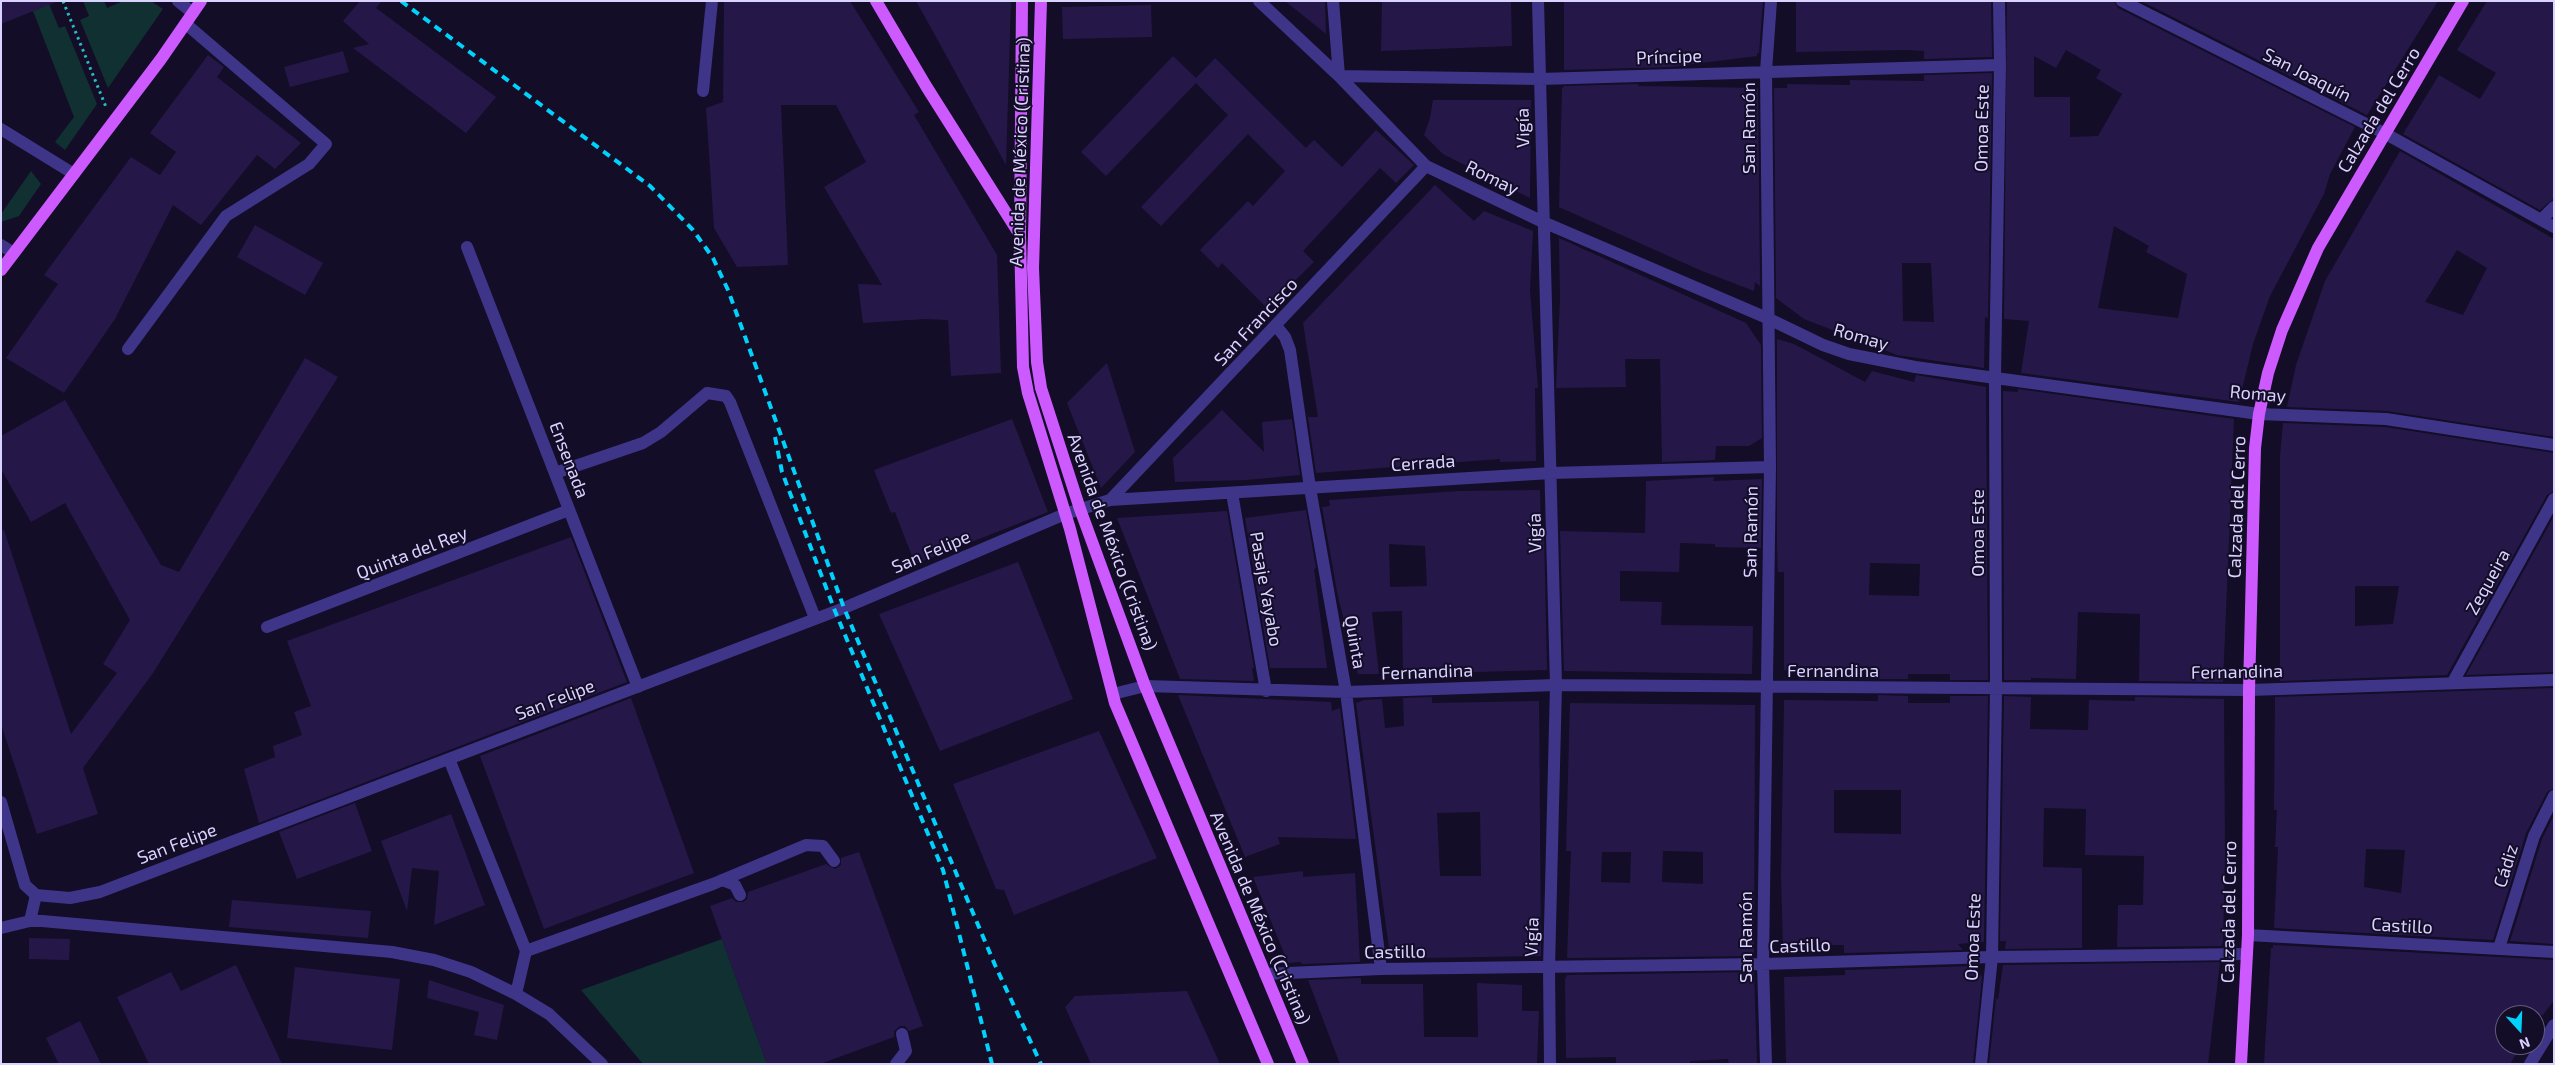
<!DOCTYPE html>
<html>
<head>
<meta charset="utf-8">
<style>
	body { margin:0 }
	#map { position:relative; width:2555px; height:1065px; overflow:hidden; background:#130d27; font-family:"Exo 2",sans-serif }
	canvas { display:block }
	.frame { position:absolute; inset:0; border:2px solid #dbd3ff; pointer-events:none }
	.north { position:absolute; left:2495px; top:1005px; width:50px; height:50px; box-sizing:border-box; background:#130d27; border:1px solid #635c7d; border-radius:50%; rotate:160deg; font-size:14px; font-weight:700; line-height:20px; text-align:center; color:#dbd3ff }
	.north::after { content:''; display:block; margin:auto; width:18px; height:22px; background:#00d2fe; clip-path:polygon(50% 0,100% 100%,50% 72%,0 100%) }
</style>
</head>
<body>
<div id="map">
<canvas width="2555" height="1065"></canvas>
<div class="frame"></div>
<div class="north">N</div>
</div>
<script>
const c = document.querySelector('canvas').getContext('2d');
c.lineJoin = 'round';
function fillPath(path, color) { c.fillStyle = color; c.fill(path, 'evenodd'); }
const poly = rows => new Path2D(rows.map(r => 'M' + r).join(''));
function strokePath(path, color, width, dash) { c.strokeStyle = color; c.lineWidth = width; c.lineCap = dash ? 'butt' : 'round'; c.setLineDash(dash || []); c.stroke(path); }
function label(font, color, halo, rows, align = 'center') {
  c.font = font + ' "Exo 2",sans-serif'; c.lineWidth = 4; c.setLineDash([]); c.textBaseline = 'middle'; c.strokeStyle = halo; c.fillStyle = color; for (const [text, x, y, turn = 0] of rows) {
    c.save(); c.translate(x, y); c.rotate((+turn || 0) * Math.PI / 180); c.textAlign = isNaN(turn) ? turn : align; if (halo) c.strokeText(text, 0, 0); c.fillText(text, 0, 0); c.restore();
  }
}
const green = poly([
	[83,1,104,1,107,8,123,1,151,1,163,9,108,88,80,20,89,16],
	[49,4,59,28,65,26,97,104,65,150,55,142,74,117,33,11],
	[31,171,41,184,19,216,1,222,1,214],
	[722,939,767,1064,643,1064,581,990]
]);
const building = poly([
	[1,1,55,1,56,2,1,24],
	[360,1,382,1,376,8,496,97,466,133,353,48,369,44,343,21],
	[724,1,850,1,919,112,914,115,997,255,1001,373,951,376,948,320,925,319,863,323,858,284,882,285,824,187,866,162,836,105,781,105,788,265,737,267,714,228,706,108,723,102],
	[916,1,1011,1,1006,165,936,37],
	[1285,1,1325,1,1326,34],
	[1382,1,1511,1,1512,46,1381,51],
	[1564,1,1763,1,1759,53,1757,53,1757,56,1670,67,1564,70],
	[1796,1,1991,1,1992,57,1924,59,1924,51,1906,50,1796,52],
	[2007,1,2114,1,2118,8,2355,127,2330,174,2324,194,2270,296,2253,344,2239,402,2021,373,2029,321,2004,319],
	[2066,50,2101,70,2096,78,2122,94,2098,136,2070,137,2070,97,2034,97,2034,56,2056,68],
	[2114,226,2149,246,2146,252,2187,274,2178,318,2098,308],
	[2141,1,2438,1,2367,115],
	[2487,1,2554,1,2554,198,2540,210,2403,134,2439,75,2480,99,2496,73,2457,50],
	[1151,5,1152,37,1063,39,1062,7],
	[343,51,349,72,290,87,284,67],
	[208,55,224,67,217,77,301,143,275,169,257,155,201,225,173,205,115,319,64,393,6,358,58,284,44,275,131,157,160,175,176,152,150,133],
	[1173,56,1196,78,1215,58,1306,148,1314,140,1342,167,1376,130,1414,165,1396,183,1380,168,1303,251,1314,262,1267,308,1222,263,1218,268,1200,250,1248,201,1253,206,1285,171,1248,134,1161,226,1141,207,1228,115,1196,83,1106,176,1081,152],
	[1992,73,1988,318,1985,317,1984,368,1897,355,1804,319,1776,298,1774,88,1787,88,1787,84,1850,85,1850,80,1924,81,1924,75],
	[1902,263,1931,263,1934,322,1903,321],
	[1638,84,1638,86,1758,88,1760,286,1755,282,1754,291,1702,271,1559,207,1562,89,1564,86],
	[1433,100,1531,100,1530,198,1443,154,1424,135,1430,118],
	[2400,151,2554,239,2554,437,2387,411,2287,407,2296,365,2325,281],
	[2457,250,2487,268,2463,315,2425,302],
	[1435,185,1474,221,1484,211,1533,231,1530,290,1538,388,1535,388,1536,461,1500,462,1500,459,1316,473,1308,417,1318,417,1303,323],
	[255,225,323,263,305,295,237,257],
	[1559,238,1746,323,1761,345,1762,438,1749,446,1716,446,1715,460,1662,462,1660,359,1625,359,1626,387,1556,388,1560,299],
	[1777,339,1794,344,1865,382,1872,371,1914,382,1916,375,1986,387,1988,680,1950,680,1950,674,1908,674,1908,679,1878,679,1878,672,1784,670,1784,572,1778,572,1777,548],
	[1870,563,1920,564,1919,596,1869,595],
	[305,358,338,377,153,673,83,768,98,814,37,834,1,724,1,530,4,530,71,734,117,673,103,664,130,620,65,503,31,522,1,469,1,436,65,400,161,565,179,572],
	[1107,363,1135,452,1101,488,1067,403],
	[2018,389,2234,419,2223,682,2139,681,2140,614,2078,612,2076,679,2031,678,2031,680,2004,680,2003,391,2018,392],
	[1222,410,1264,452,1262,422,1292,419,1300,475,1247,480,1175,482,1173,458],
	[1012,419,1048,512,915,564,895,512,891,513,874,470],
	[2283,423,2385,427,2554,453,2554,491,2547,495,2447,675,2280,681,2280,456],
	[2355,586,2399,586,2393,624,2355,626],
	[1714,477,1713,481,1762,479,1761,548,1715,547,1715,544,1680,543,1679,572,1620,571,1620,601,1662,602,1661,625,1753,626,1752,674,1564,671,1560,531,1645,533,1646,481],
	[1540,490,1541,531,1544,531,1547,670,1403,674,1402,611,1372,612,1379,674,1358,674,1338,597,1322,507,1330,506,1329,500,1459,491],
	[1389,544,1425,546,1427,586,1390,587],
	[1306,510,1316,568,1314,569,1327,668,1270,668,1245,518],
	[1227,511,1254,668,1252,668,1254,681,1180,679,1117,518],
	[2554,516,2554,672,2466,675],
	[571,537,627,682,259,823,244,769,275,757,273,746,302,735,294,712,311,706,287,641],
	[1018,562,1073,699,940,751,879,614],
	[2554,688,2554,788,2547,792,2526,833,2493,940,2274,928,2278,847,2275,847,2277,810,2274,810,2275,697],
	[2366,849,2405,850,2401,893,2364,887],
	[1178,695,1331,702,1332,711,1340,708,1356,839,1278,837,1280,844,1245,857],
	[1878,695,1908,696,1908,703,1950,703,1950,696,1988,696,1984,942,1958,944,1963,950,1844,953,1844,945,1783,946,1781,877,1784,700,1878,701],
	[1834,790,1901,790,1901,834,1834,833],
	[2004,696,2031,697,2030,729,2088,730,2089,700,2135,701,2135,697,2138,697,2224,699,2225,856,2223,941,2221,946,2117,947,2118,905,2143,905,2144,856,2085,855,2086,809,2044,808,2043,867,2082,868,2082,948,2005,949,2006,941,2000,941],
	[1432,697,1432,703,1539,701,1541,956,1422,958,1390,956,1356,703,1364,700,1382,699,1385,728,1404,726,1403,698],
	[1480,812,1481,876,1440,876,1437,813],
	[631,698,694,873,544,929,480,756],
	[1570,703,1755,705,1754,956,1567,958,1571,851,1566,851],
	[1663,851,1703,852,1703,884,1662,882],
	[1602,852,1631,852,1630,883,1601,882],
	[1099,731,1157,858,1014,915,1004,890,996,889,953,784],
	[355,803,372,851,297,879,279,832],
	[451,814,485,905,434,925,439,871,412,868,407,911,381,841],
	[2554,815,2554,944,2510,941,2542,839],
	[859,852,923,1026,909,1031,905,1026,900,1026,894,1031,894,1037,820,1064,767,1064,710,906,732,898,736,902,743,902,747,899,748,892,826,864,835,869,841,865,841,858],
	[1303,871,1303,877,1355,873,1360,962,1302,964,1301,962,1288,963,1253,877],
	[232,900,371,911,368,938,229,927],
	[29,938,70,939,69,960,29,959],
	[2273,945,2554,960,2554,1000,2543,1015,2505,1015,2505,1045,2522,1045,2510,1064,2264,1064,2271,948,2273,948],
	[2220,962,2208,1064,1989,1064,1996,998,1998,1000,2003,965],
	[236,965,282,1064,149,1064,117,997,171,972,181,991],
	[1974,966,1982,977,1973,1064,1786,1064,1784,977,1845,975,1845,970],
	[295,967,400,979,392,1050,287,1038],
	[1754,972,1757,1063,1729,1064,1728,1059,1690,1061,1690,1064,1616,1064,1616,1057,1566,1058,1565,979,1567,975],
	[1361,978,1361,984,1423,984,1424,1037,1478,1037,1477,983,1522,985,1522,1011,1539,1011,1537,1064,1340,1064,1308,980],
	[429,980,504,1005,497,1040,474,1035,479,1012,427,998],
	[1187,991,1220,1064,1091,1064,1065,1007,1075,996],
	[80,1021,101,1064,59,1064,46,1038]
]);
const path = poly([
	[63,1,106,107]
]);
const minor = poly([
	[178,1,193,13],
	[1259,1,1339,76,1426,166,1543,222,1767,318,1823,345,1849,354,1915,367,2259,414,2386,419,2554,445],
	[1333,1,1339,76,1540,79,2000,65],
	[1538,1,1556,685,1549,968,1550,1064],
	[2122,1,2386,134,2554,227],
	[703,91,712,1],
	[1,129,74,174],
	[2541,220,2554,207],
	[1,245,14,253],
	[467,247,638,687],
	[1277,327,1285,337,1290,350,1310,488,1346,692,1381,969],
	[128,349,226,216,309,164,326,144,186,24],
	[555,473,643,443,661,432,707,393,726,396,730,402,815,618],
	[1232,493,1266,691],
	[1110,500,1426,166],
	[267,627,569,510],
	[2453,682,2554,499],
	[1113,694,1145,686,1346,692,1556,685,2249,690,2554,680],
	[449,759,526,951,516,994],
	[1,802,25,885,36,895],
	[722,880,735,885,740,895],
	[36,895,70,898,100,892,844,608,1065,514,1110,500,1551,473,1770,467],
	[30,921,36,895],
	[1,928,30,921,42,921,392,952,434,960,471,972,516,994,549,1014,602,1064],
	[2248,935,2554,952],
	[2499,948,2534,836,2554,796],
	[526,951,713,884,806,845,823,846,834,861],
	[1265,974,1381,969,1763,964,1992,957,2247,954],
	[896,1064,906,1051,902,1034],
	[1766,1064,1763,964,1770,467,1766,71,1771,1],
	[1981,1064,1992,957,1996,690,1995,377,2000,65,1999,1],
	[2530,1064,2554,1025]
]);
const major = poly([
	[876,1,926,86,1020,235],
	[1022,1,1020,235,1023,367,1028,393,1070,529,1115,703,1268,1064],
	[1041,1,1033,268,1037,362,1041,388,1080,509,1145,686,1303,1064],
	[1,270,161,59,201,1],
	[2241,1064,2248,935,2249,690,2255,448,2259,414,2268,373,2282,330,2318,248,2463,1]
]);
const rail = poly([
	[401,1,650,186,693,230,713,258,728,290,844,608,995,965,1041,1064],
	[775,437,782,472,835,611,943,870,992,1064]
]);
const streetNames = [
	["Príncipe",1669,57,-2],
	["San Joaquín",2307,75,27],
	["Calzada del Cerro",2379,110,-59],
	["Vigía",1523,128,-91],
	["San Ramón",1749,128,-90],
	["Omoa Este",1982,128,-89],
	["Avenida de México (Cristina)",1020,152,-88],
	["Romay",1492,178,26],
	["San Francisco",1256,322,-47],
	["Romay",1861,337,16],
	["Romay",2258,394,5],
	["Ensenada",569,460,69],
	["Cerrada",1423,463,-4],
	["Calzada del Cerro",2237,507,-88],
	["San Ramón",1751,532,-89],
	["Vigía",1535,533,-91],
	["Omoa Este",1978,533,-90],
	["Avenida de México (Cristina)",1112,542,70],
	["San Felipe",931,552,-23],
	["Quinta del Rey",412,553,-21],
	["Zequeira",2488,582,-61],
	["Pasaje Yayabo",1266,589,80],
	["Quinta",1355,642,80],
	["Fernandina",1833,671],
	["Fernandina",1427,672,-2],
	["Fernandina",2237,672,-1],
	["San Felipe",555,700,-21],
	["San Felipe",177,844,-21],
	["Cádiz",2506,866,-73],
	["Calzada del Cerro",2229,912,-89],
	["Avenida de México (Cristina)",1260,918,67],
	["Castillo",2402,926,3],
	["Vigía",1532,937,-88],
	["San Ramón",1746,937,-90],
	["Omoa Este",1973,937,-88],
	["Castillo",1800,946,-2],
	["Castillo",1395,952,-1]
];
fillPath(green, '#103031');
fillPath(building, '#251849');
strokePath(path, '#26bec0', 3, [2.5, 4]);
strokePath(minor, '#3e3589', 12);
strokePath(major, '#cd5aff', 12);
strokePath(rail, '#00d2fe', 4, [8, 6]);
label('18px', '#dbd3ff', '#130d27', streetNames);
</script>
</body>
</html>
